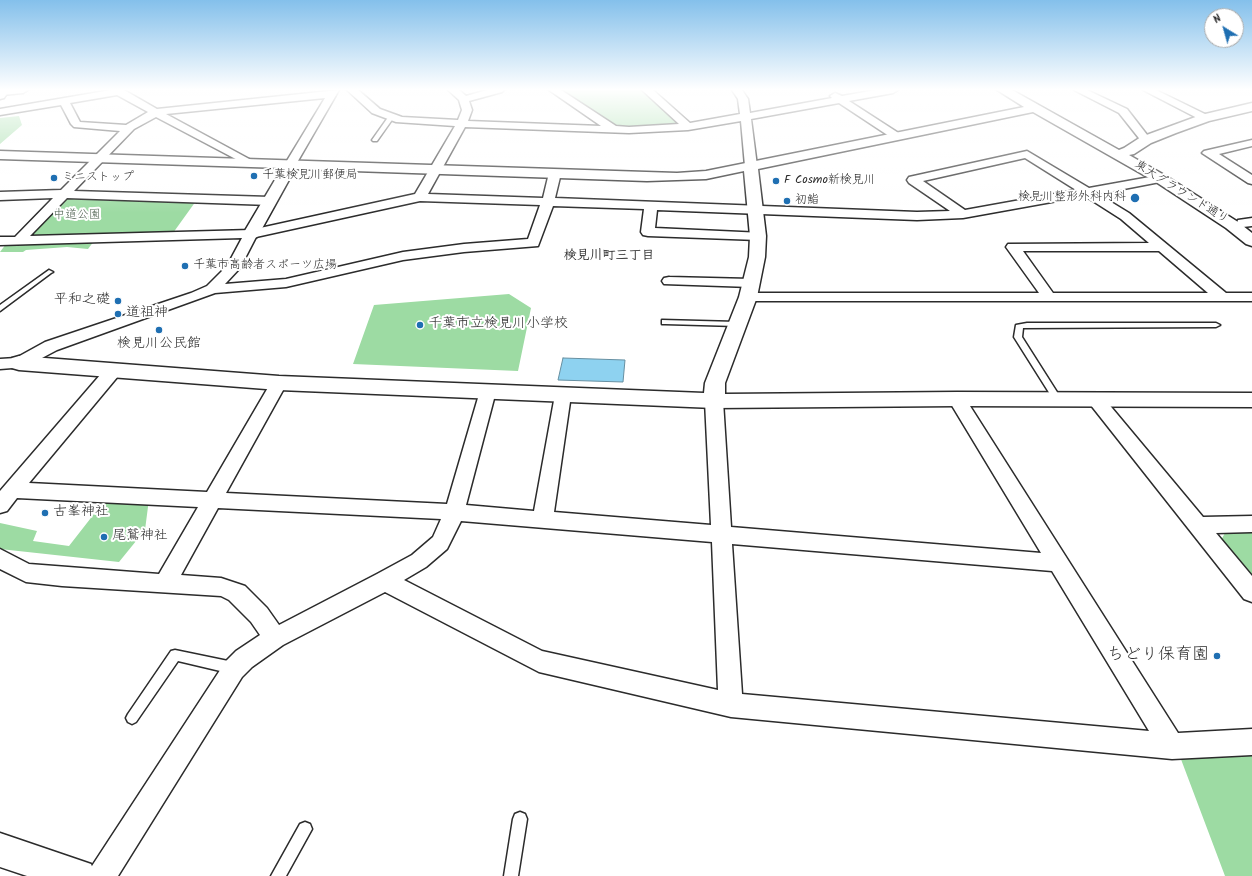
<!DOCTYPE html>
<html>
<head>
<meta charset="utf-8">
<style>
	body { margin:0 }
	#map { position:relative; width:1252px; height:876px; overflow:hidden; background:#fff; font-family:Kalam,sans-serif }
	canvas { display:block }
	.north { position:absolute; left:1204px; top:8px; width:40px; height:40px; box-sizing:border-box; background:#fff; border:1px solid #aaa; border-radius:50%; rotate:323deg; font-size:11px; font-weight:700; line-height:16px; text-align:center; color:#2b2b2b }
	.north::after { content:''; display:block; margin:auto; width:14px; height:18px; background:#1f6fb2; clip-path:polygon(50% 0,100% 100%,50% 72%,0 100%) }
</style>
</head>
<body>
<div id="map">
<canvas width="1252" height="876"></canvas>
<div class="north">N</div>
</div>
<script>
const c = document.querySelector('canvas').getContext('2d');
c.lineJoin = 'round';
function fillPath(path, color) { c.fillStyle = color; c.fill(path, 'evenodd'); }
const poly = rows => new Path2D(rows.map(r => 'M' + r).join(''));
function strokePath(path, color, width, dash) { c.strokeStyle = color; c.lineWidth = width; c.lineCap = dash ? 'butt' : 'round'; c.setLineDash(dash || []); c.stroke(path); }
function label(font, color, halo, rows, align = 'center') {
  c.font = font + ' Kalam,"Klee One",sans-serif'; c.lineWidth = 4; c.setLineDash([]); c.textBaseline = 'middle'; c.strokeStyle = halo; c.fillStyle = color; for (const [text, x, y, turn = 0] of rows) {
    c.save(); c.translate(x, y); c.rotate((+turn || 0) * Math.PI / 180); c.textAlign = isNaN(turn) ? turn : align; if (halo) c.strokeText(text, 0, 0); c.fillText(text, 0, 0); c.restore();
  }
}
const green = poly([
	[559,90,642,90,678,123,675,126,624,127,613,126],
	[19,116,22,125,0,144,0,118],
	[73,196,196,201,173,233,36,237,32,233,66,198],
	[94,241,88,249,67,247,26,250,23,252,0,252,6,244],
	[509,294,531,308,518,371,353,364,374,305],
	[108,496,149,499,145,530,119,562,0,549,0,523,37,531,33,541,69,546],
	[1252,532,1252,580,1220,542,1225,533],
	[1252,750,1252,876,1225,876,1179,754]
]);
const water = poly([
	[563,358,625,360,623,382,558,380,563,358]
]);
const lane = poly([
	[389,116,394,117,377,141,373,141,372,140,389,116],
	[49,270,53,272,51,273,0,311,0,305,49,270],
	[662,320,737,322,741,324,737,326,665,324,662,324,662,320],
	[1027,323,1216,323,1220,325,1216,327,1023,328,1022,337,1062,400,1058,403,1055,402,1014,337,1016,325,1027,323],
	[175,650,233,662,237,664,239,668,237,672,233,674,178,661,136,722,132,724,128,722,126,718,128,714,171,651,175,650],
	[520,812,525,814,527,819,518,876,504,876,513,819,515,814,520,812],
	[305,822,310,824,312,829,286,876,271,876,300,824,305,822]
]);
const street = poly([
	[0,90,28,90,23,93,2,95,0,94,0,90],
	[111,90,124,90,157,109,339,90,295,166,287,166,285,164,325,98,166,114,251,160,253,162,251,164,247,165,156,117,134,129,74,191,270,197,274,198,276,201,274,204,270,205,67,198,30,236,251,230,415,194,455,126,396,122,372,113,347,90,358,90,380,109,402,117,458,120,462,110,459,100,448,90,459,90,466,96,487,90,504,90,502,92,469,101,472,110,468,121,601,126,549,90,561,90,616,126,629,127,679,124,642,90,653,90,690,123,740,114,738,99,732,90,742,90,748,99,750,113,832,98,830,96,835,93,842,96,876,90,898,90,893,93,849,101,900,134,901,136,896,139,892,138,839,103,751,119,757,166,755,168,751,169,747,168,745,166,741,121,688,130,629,133,465,127,428,194,543,198,549,173,551,171,555,170,559,171,561,173,555,198,917,212,950,211,909,183,907,180,909,177,1027,151,1089,188,1161,175,1165,177,1167,179,1165,181,1098,194,1129,213,1226,293,1252,293,1252,301,748,301,743,300,741,297,743,294,748,293,1039,293,1006,247,1008,244,1149,243,1121,219,1085,196,963,218,917,220,657,210,655,228,763,233,765,236,763,239,758,240,648,236,643,235,641,232,644,209,553,206,538,246,464,252,403,260,286,287,215,293,57,350,25,367,0,369,0,359,16,358,45,342,191,293,207,286,227,266,242,238,0,245,0,237,15,237,53,198,0,200,0,192,61,190,120,131,74,127,71,124,61,105,0,115,0,109,111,90],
	[117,95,148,112,126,125,80,122,70,103,117,95],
	[1025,158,1076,190,965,210,923,181,1025,158],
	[420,201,540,205,528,239,464,244,403,252,286,279,225,284,240,268,256,237,420,201],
	[1023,251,1159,251,1208,293,1053,293,1023,251],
	[1074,90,1087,90,1127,109,1151,140,1150,142,1142,142,1119,113,1074,90],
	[1143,90,1156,90,1209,116,1210,118,1205,121,1201,120,1143,90],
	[1252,140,1252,146,1219,154,1252,175,1252,184,1248,183,1202,153,1204,151,1252,140],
	[1252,218,1252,226,1243,227,1238,226,1237,223,1238,220,1252,218],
	[669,277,751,279,756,280,758,283,756,286,751,287,664,284,662,281,664,278,669,277],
	[113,366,119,367,121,371,119,375,29,483,207,492,273,379,279,377,285,379,287,383,226,493,447,504,480,391,482,387,488,385,494,387,496,391,466,505,534,511,555,395,557,391,563,389,569,391,571,395,554,512,711,525,705,401,708,397,714,395,720,397,723,401,731,527,1041,553,948,399,951,395,957,393,963,395,1178,733,1252,729,1252,755,1172,759,731,717,539,672,385,592,283,645,252,667,242,677,118,876,88,876,92,866,226,661,236,651,260,635,251,622,229,600,221,596,62,586,26,582,0,569,0,549,29,564,159,574,198,507,17,498,7,511,0,513,0,491,107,367,113,366],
	[218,508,441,519,433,537,412,555,377,574,279,625,267,608,245,586,221,578,181,575,218,508],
	[461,521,712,542,718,690,542,651,404,580,426,567,447,549,461,521],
	[732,544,1052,571,1149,731,742,694,732,544],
	[1096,394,1102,396,1203,517,1252,516,1252,532,1216,533,1252,576,1252,602,1244,599,1090,404,1087,400,1090,396,1096,394]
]);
const secondary = poly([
	[0,90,7,90,8,92,4,98,0,99,0,90],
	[997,90,1012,90,1119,150,1124,148,1141,137,1201,115,1252,103,1252,111,1209,121,1176,133,1151,143,1134,154,1129,155,1166,176,1238,222,1252,233,1252,246,1246,244,1226,228,1156,182,1033,112,758,169,766,236,765,257,757,297,725,383,725,394,957,392,1252,393,1252,407,957,406,714,408,279,390,19,370,12,368,9,363,12,358,19,356,279,376,704,393,705,383,739,297,749,257,750,236,744,171,706,179,647,181,295,169,259,234,257,237,251,239,245,237,243,234,282,168,0,159,0,151,677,173,706,171,1024,107,997,90],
	[0,833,91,864,96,876,27,876,0,867,0,833]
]);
const markers = [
	[254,176,4,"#1f6fb2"],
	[54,178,4,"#1f6fb2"],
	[776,181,4,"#1f6fb2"],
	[1135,198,5,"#1f6fb2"],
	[787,201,4,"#1f6fb2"],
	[185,266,4,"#1f6fb2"],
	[118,301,4,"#1f6fb2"],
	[118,314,4,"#1f6fb2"],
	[420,325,4,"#1f6fb2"],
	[159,330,4,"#1f6fb2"],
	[45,513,4,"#1f6fb2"],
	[104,537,4,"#1f6fb2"],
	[1217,656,4,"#1f6fb2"]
];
const farPoinames = [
	["千葉検見川郵便局",262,176],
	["ミニストップ",62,178],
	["F Cosmo新検見川",784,181],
	["検見川整形外科内科",1126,198,"right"],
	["初鮨",795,201],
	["千葉市高齢者スポーツ広場",193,266]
];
const farStreetnames = [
	["東大グラウンド通り",1181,193,32]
];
const farParknames = [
	["中道公園",77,216]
];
const farNeighbourhoodnames = [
	["検見川町三丁目",609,257]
];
const poiNames = [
	["平和之礎",110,301,"right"],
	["道祖神",126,314],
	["千葉市立検見川小学校",428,325],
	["検見川公民館",159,345,"center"],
	["古峯神社",53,513],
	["尾鷲神社",112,537]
];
const nearPoinames = [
	["ちどり保育園",1209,656]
];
fillPath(green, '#9ddba3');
fillPath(water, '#8ed2f0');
strokePath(water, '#668fa1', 1);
strokePath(lane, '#2b2b2b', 3);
strokePath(street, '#2b2b2b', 3);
strokePath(secondary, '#2b2b2b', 3);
fillPath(lane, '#fff');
fillPath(street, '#fff');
fillPath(secondary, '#fff');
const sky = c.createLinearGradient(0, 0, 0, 213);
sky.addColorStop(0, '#84c0eb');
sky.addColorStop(0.42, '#fff');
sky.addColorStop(1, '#ffffff00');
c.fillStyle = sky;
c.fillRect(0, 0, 1252, 213);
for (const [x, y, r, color] of markers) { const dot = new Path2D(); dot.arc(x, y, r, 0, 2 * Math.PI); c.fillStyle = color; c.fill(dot); strokePath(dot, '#fff', 1.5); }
label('12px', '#2b2b2b', '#fff', farPoinames, 'left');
label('12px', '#2b2b2b', '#fff', farStreetnames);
label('12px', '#4d604f', '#fff', farParknames);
label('bold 13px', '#2b2b2b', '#fff', farNeighbourhoodnames);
label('14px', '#2b2b2b', '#fff', poiNames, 'left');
label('17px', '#2b2b2b', '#fff', nearPoinames, 'right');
</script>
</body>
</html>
